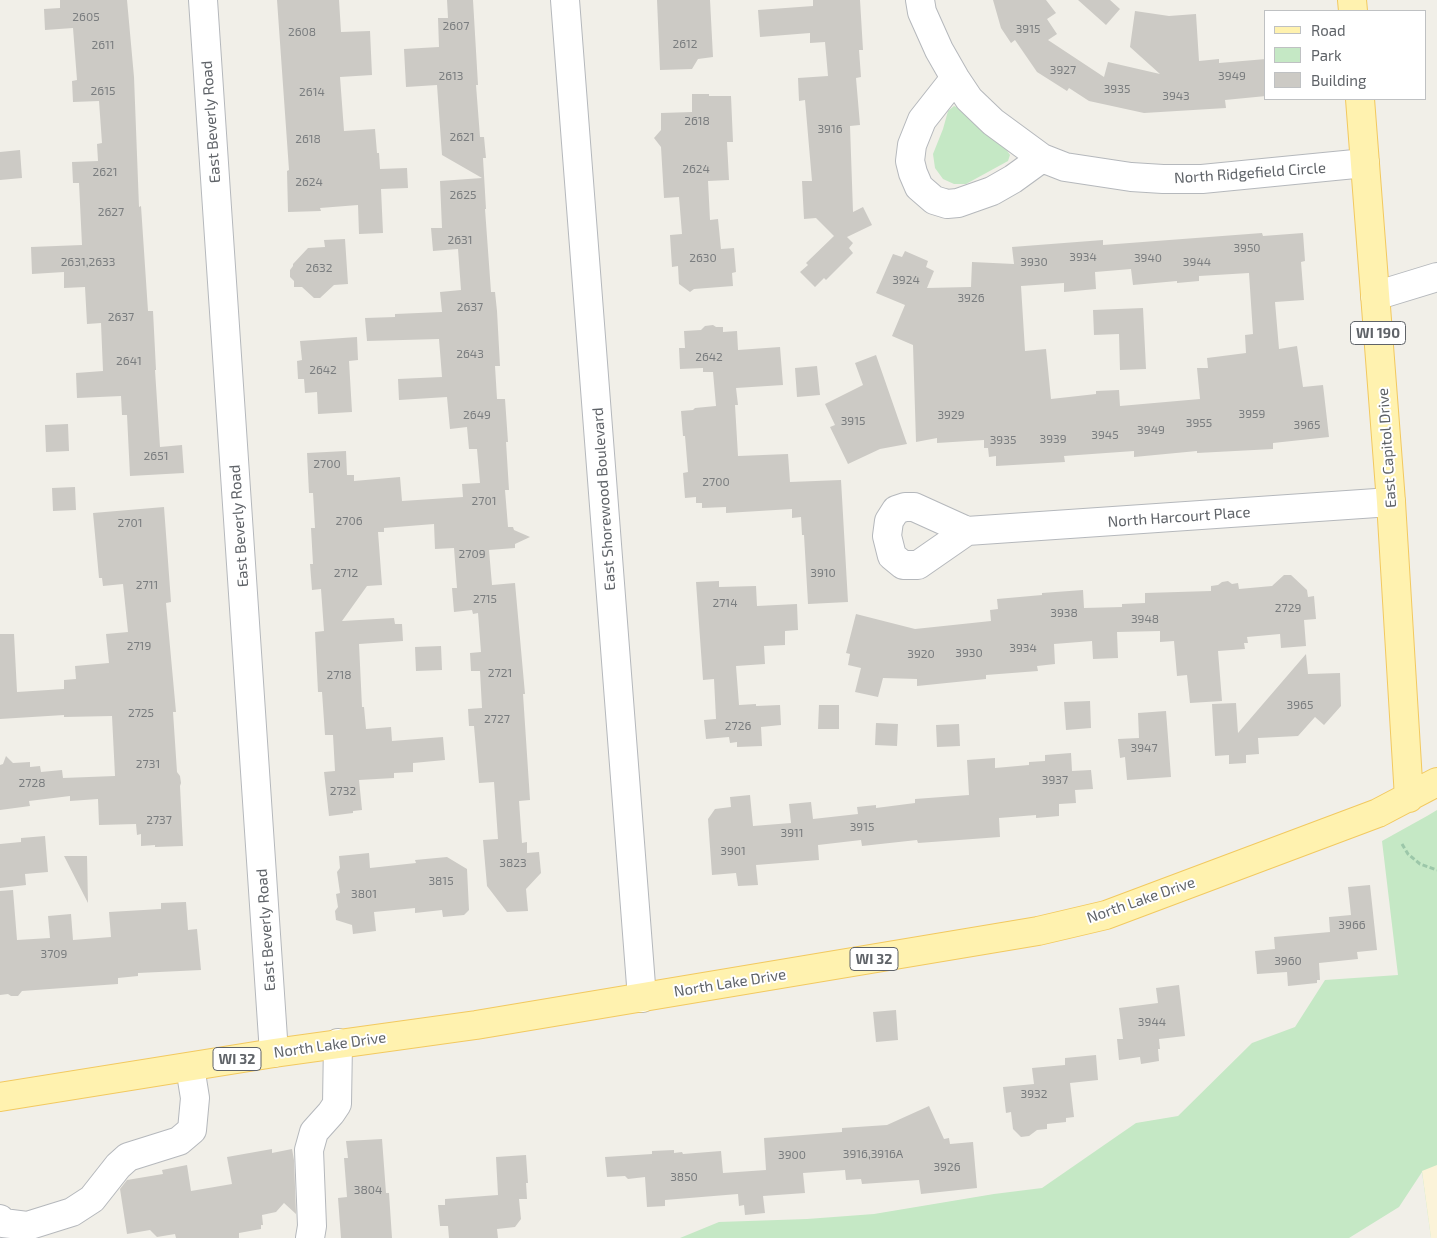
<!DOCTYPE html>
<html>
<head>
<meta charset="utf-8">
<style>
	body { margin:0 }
	#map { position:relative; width:1437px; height:1238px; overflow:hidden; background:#f1efe8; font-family:"Exo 2",sans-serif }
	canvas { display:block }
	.legend { position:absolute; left:1264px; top:10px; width:162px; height:90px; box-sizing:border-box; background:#fff; border:1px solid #bfc1c3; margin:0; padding:6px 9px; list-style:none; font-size:15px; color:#5f6368 }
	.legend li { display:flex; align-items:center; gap:10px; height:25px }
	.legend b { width:25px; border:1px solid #bfc1c3 }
</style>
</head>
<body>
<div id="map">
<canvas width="1437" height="1238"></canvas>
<ul class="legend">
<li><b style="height:6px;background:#fff2af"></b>Road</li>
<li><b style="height:14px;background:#c5e8c5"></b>Park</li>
<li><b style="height:14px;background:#cccac5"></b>Building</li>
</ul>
</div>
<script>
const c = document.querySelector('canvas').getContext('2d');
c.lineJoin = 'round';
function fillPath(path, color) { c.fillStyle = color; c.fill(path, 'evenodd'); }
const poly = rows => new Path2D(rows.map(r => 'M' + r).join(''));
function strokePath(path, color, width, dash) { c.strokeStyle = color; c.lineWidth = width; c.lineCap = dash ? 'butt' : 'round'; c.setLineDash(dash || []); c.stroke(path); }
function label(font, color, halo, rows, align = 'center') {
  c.font = font + ' "Exo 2",sans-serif'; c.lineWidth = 4; c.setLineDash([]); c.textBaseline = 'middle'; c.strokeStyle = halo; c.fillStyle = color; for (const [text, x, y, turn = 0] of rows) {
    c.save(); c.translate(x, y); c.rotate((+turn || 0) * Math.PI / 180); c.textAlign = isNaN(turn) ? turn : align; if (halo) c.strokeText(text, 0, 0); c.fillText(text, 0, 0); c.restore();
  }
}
const green = poly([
	[954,106,964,110,979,126,1006,149,1010,155,1008,161,966,184,954,184,943,179,935,168,933,154,943,129,948,111],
	[1437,810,1437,1238,1431,1238,1422,1172,1399,1207,1349,1238,680,1238,719,1222,807,1219,874,1214,994,1194,1042,1188,1136,1123,1178,1116,1252,1043,1295,1027,1325,980,1398,975,1382,841,1427,816]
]);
const sand = poly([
	[1437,1165,1437,1238,1431,1238,1422,1171]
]);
const building = poly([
	[60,0,127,0,134,77,139,207,141,206,148,311,153,311,156,370,155,370,160,447,182,445,184,473,130,476,127,415,122,415,121,396,77,398,76,373,103,371,101,323,87,324,85,287,64,288,64,272,32,274,31,247,82,245,79,183,73,183,72,162,98,161,97,144,102,143,99,101,73,102,72,81,77,80,73,28,45,30,44,9,60,8],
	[277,0,339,0,341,32,370,31,372,75,340,77,344,131,375,129,377,153,379,153,380,169,407,168,408,188,381,189,383,233,359,234,358,205,320,208,321,211,288,212,287,171,289,170],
	[447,0,473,0,478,85,476,85,480,137,484,137,486,158,483,158,486,209,485,209,491,292,495,292,497,311,500,366,495,366,497,399,505,399,508,442,506,442,509,490,505,490,508,527,513,527,514,530,530,537,515,544,515,548,489,550,492,585,515,583,525,694,523,694,530,800,519,801,522,843,527,842,527,853,539,852,541,873,526,889,528,911,507,912,487,886,483,840,498,839,494,782,479,783,474,726,469,726,468,709,482,708,480,671,471,671,470,653,481,652,478,613,473,614,472,610,454,612,452,588,457,588,454,548,435,549,434,524,384,528,384,532,378,532,382,585,367,586,342,621,394,618,395,624,402,624,403,641,359,644,362,707,364,707,366,729,391,727,392,741,443,737,445,760,413,763,413,772,394,773,394,778,359,780,362,810,353,811,353,813,329,816,324,772,335,771,333,735,325,735,322,692,318,692,315,632,324,631,321,589,312,590,310,564,313,564,311,528,315,528,313,493,309,493,307,453,346,451,347,475,354,475,354,481,400,477,402,501,463,497,462,484,480,483,477,449,469,449,467,427,450,429,447,397,399,400,398,379,442,377,439,339,367,341,365,318,395,317,395,314,442,312,440,292,461,290,458,249,433,251,431,228,442,228,440,181,482,178,442,155,437,85,406,87,404,49,439,47,438,18,448,18],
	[657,0,710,0,713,57,698,59,692,69,660,70],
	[813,0,860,0,863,50,859,50,861,77,856,78,860,125,850,126,853,212,863,207,872,225,847,237,853,243,849,248,853,253,826,280,824,278,815,287,800,272,808,265,806,263,834,236,816,218,804,219,802,181,812,181,805,100,799,101,798,78,828,76,825,42,810,43,810,33,760,37,758,10,813,6],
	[993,0,1046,0,1056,13,1047,19,1057,34,1048,40,1104,77,1108,62,1160,74,1130,47,1135,11,1169,16,1196,14,1199,61,1219,59,1219,63,1266,59,1266,96,1225,100,1226,108,1144,113,1089,101,1069,88,1067,91,1037,72,1015,40,1011,43,1001,28],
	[1078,0,1110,0,1120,9,1106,25],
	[692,94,709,94,709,96,731,96,733,142,727,142,729,180,708,181,710,220,718,219,721,249,734,248,736,272,732,273,733,286,694,289,690,292,679,284,678,266,672,267,670,235,682,234,679,197,664,198,661,147,654,138,661,130,661,113,692,112],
	[20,150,22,178,0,180,0,152],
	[1262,233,1263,236,1303,233,1305,261,1301,262,1304,300,1275,302,1279,349,1297,346,1303,387,1323,385,1329,437,1273,443,1273,449,1197,453,1197,451,1134,457,1134,451,1064,456,1065,462,996,466,996,456,989,457,988,448,984,448,984,440,937,443,937,438,916,442,913,345,892,336,905,305,876,293,893,254,902,257,905,251,928,261,926,267,934,271,927,288,971,287,972,262,1014,264,1012,247,1103,240,1103,245],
	[1131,269,1133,285,1177,281,1177,283,1199,281,1199,276,1249,273,1253,334,1245,335,1246,353,1207,358,1208,368,1197,368,1200,399,1120,406,1119,390,1096,391,1096,394,1051,399,1046,349,1025,351,1021,286,1064,283,1064,292,1096,289,1095,272],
	[345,239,348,284,334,285,320,298,314,298,302,287,294,287,294,281,290,277,290,270,293,266,293,264,308,248,325,247,324,240],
	[1143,308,1146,369,1120,370,1119,334,1094,335,1093,310],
	[713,325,716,327,723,327,723,332,737,331,738,350,780,347,783,385,736,388,738,405,735,405,738,456,788,454,790,482,841,480,848,602,808,604,804,535,802,535,801,517,792,518,792,509,726,513,726,507,702,508,702,503,696,503,696,497,685,498,683,473,688,472,685,436,683,436,681,411,693,410,695,408,716,406,713,372,703,372,703,368,680,369,679,348,685,348,684,331,701,330,705,326],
	[357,337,358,360,349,361,352,412,318,414,317,392,305,393,304,379,298,379,297,361,302,360,300,341],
	[876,355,907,444,880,449,848,464,830,427,835,425,825,404,863,385,855,363],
	[817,366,820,395,797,397,795,368],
	[68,424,69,451,46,452,45,425],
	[75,487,76,510,53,511,52,488],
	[164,507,171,602,166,603,176,712,173,712,177,772,180,776,181,783,180,786,183,846,155,847,155,845,141,846,141,834,137,835,136,824,99,825,98,799,70,801,70,796,29,801,30,806,0,810,0,765,3,764,6,756,13,763,30,762,30,767,40,766,41,772,62,770,63,778,115,776,112,716,64,717,64,715,0,719,0,634,14,634,17,692,64,689,64,680,76,679,75,666,109,663,106,634,128,632,123,584,103,586,102,578,99,578,93,513],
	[1284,575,1291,575,1307,590,1308,597,1314,596,1316,619,1304,620,1306,646,1281,648,1280,634,1247,637,1248,643,1244,643,1245,649,1218,651,1222,701,1190,703,1187,675,1177,676,1174,641,1160,642,1160,631,1117,632,1118,658,1093,659,1092,641,1054,644,1055,664,1037,666,1038,671,986,675,986,679,917,686,917,679,883,678,878,697,855,692,861,668,848,665,850,654,846,653,856,614,915,629,991,621,990,610,998,609,997,599,1042,595,1042,593,1083,590,1084,608,1122,607,1122,604,1145,603,1145,593,1211,591,1211,586,1218,585,1222,582,1228,581,1232,584,1238,583,1239,589,1272,586],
	[719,581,719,587,756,586,757,606,797,604,798,630,785,631,785,645,764,646,765,664,736,666,739,705,756,704,756,706,780,705,781,725,761,727,762,746,737,747,737,742,730,743,729,737,706,739,704,720,716,719,714,679,703,680,696,582],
	[441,646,442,670,416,671,415,647],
	[1306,654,1308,674,1340,673,1341,706,1324,725,1315,717,1298,736,1258,738,1259,754,1246,755,1246,763,1229,764,1229,755,1215,756,1212,704,1236,703,1238,733],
	[1090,701,1091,728,1066,730,1064,702],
	[819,705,839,705,839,729,818,729],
	[1166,711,1171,777,1127,780,1125,757,1120,758,1118,739,1139,738,1138,713],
	[876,723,898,724,897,746,875,745],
	[959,724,960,746,937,747,936,725],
	[1071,753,1072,771,1091,770,1093,789,1075,790,1076,803,1059,804,1059,816,1036,818,1036,815,999,818,1000,837,918,843,917,840,862,846,861,840,818,845,819,860,756,865,758,885,738,886,736,873,712,875,708,819,715,809,731,807,730,797,750,795,753,826,791,823,789,804,811,802,813,819,858,814,857,807,876,805,876,808,915,803,915,799,969,795,967,760,995,758,995,768,1029,765,1029,762,1045,761,1045,755],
	[45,836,48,872,25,874,26,885,0,888,0,844,21,842,21,838],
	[369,853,370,868,416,863,415,860,447,857,467,869,469,910,464,915,443,917,442,910,415,913,415,908,374,912,376,931,353,934,352,925,336,920,335,911,338,907,336,894,340,893,337,872,340,868,339,856],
	[64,856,87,856,88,903],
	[1370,885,1377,950,1357,952,1358,959,1319,963,1320,980,1317,980,1317,983,1288,986,1287,972,1257,974,1255,951,1275,949,1274,937,1330,932,1329,917,1351,915,1348,887],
	[13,890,17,940,50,938,48,916,71,914,73,940,111,937,109,912,161,909,161,903,186,902,188,930,197,929,201,970,138,973,138,976,118,978,118,984,22,991,18,996,11,996,8,994,0,995,0,891],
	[1179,985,1185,1036,1159,1039,1160,1049,1158,1049,1159,1061,1141,1064,1140,1057,1119,1060,1117,1039,1123,1039,1119,1008,1158,1003,1156,988],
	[896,1010,898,1040,876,1042,873,1012],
	[1096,1055,1098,1080,1070,1083,1074,1117,1066,1118,1066,1122,1047,1124,1047,1129,1037,1130,1029,1136,1021,1137,1013,1129,1011,1112,1006,1113,1003,1087,1034,1084,1032,1068,1065,1065,1065,1058],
	[929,1106,944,1139,949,1138,950,1144,973,1142,977,1188,921,1194,919,1180,862,1184,861,1179,846,1180,845,1170,803,1173,805,1193,763,1196,765,1213,745,1215,744,1205,739,1206,738,1194,665,1200,665,1206,647,1207,645,1177,628,1179,625,1176,607,1177,605,1157,652,1154,652,1151,674,1150,674,1153,682,1152,683,1154,721,1151,723,1173,766,1170,764,1138,842,1132,842,1128,887,1125],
	[382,1139,386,1193,389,1193,392,1238,341,1238,338,1198,347,1197,344,1158,348,1158,346,1141],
	[272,1149,272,1153,292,1149,294,1160,296,1214,284,1203,276,1212,262,1215,263,1225,261,1225,261,1229,239,1233,239,1238,176,1238,175,1234,157,1237,150,1230,127,1234,120,1189,127,1180,163,1174,162,1170,187,1165,191,1191,232,1184,227,1157],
	[526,1155,528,1183,526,1183,527,1199,519,1199,521,1219,515,1227,497,1229,498,1238,449,1238,448,1226,440,1226,438,1205,445,1205,445,1199,498,1195,496,1157]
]);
const path = poly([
	[1402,844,1408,854,1420,864,1437,870]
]);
const minor = poly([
	[203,0,274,1053],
	[565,0,642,998],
	[920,0,922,12,939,50,955,78,969,99,993,122,1042,158,1065,167,1131,177,1163,179,1202,179,1365,163],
	[955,78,922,120,912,145,910,161,913,173,919,187,934,200,947,204,958,203,992,191,1013,179,1042,158],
	[1375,296,1437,277],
	[967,531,918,565,903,565,892,556,887,536,889,521,896,510,905,507,914,507,967,531,1391,502],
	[0,1219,3,1223,27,1226,72,1212,92,1199,118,1166,128,1157,179,1141,192,1130,195,1098,190,1067],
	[310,1238,312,1226,309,1150,314,1132,331,1113,337,1104,338,1043]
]);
const major = poly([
	[1352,0,1353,11],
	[1360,99,1391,502,1409,798],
	[0,1097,274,1053,476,1025,1038,931,1106,915,1378,813,1437,782]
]);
const numberNames = [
	["2605",86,17],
	["2607",456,26],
	["3915",1028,29],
	["2608",302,32],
	["2612",685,44],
	["2611",103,45],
	["3927",1063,70],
	["2613",451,76],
	["3949",1232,76],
	["3935",1117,89],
	["2615",103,91],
	["2614",312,92],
	["3943",1176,96],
	["2618",697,121],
	["3916",830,129],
	["2621",462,137],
	["2618",308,139],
	["2624",696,169],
	["2621",105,172],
	["2624",309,182],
	["2625",463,195],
	["2627",111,212],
	["2631",460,240],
	["3950",1247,248],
	["3934",1083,257],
	["2630",703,258],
	["3940",1148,258],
	["2631,2633",88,262],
	["3930",1034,262],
	["3944",1197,262],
	["2632",319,268],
	["3924",906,280],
	["3926",971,298],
	["2637",470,307],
	["2637",121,317],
	["2643",470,354],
	["2642",709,357],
	["2641",129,361],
	["2642",323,370],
	["3959",1252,414],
	["2649",477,415],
	["3929",951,415],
	["3915",853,421],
	["3955",1199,423],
	["3965",1307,425],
	["3949",1151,430],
	["3945",1105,435],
	["3939",1053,439],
	["3935",1003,440],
	["2651",156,456],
	["2700",327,464],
	["2700",716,482],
	["2701",484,501],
	["2706",349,521],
	["2701",130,523],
	["2709",472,554],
	["2712",346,573],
	["3910",823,573],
	["2711",147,585],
	["2715",485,599],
	["2714",725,603],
	["2729",1288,608],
	["3938",1064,613],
	["3948",1145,619],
	["2719",139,646],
	["3934",1023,648],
	["3930",969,653],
	["3920",921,654],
	["2721",500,673],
	["2718",339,675],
	["3965",1300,705],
	["2725",141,713],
	["2727",497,719],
	["2726",738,726],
	["3947",1144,748],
	["2731",148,764],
	["3937",1055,780],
	["2728",32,783],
	["2732",343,791],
	["2737",159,820],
	["3915",862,827],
	["3911",792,833],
	["3901",733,851],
	["3823",513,863],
	["3815",441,881],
	["3801",364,894],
	["3966",1352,925],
	["3709",54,954],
	["3960",1288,961],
	["3944",1152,1022],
	["3932",1034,1094],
	["3916,3916A",873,1154],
	["3900",792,1155],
	["3926",947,1167],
	["3850",684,1177],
	["3804",368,1190]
];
const shields = [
	[1378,333,55],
	[874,959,48],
	[237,1059,48]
];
const shieldNames = [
	["WI 190",1378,333],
	["WI 32",874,959],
	["WI 32",237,1059]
];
const streetNames = [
	["East Beverly Road",211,122,-94],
	["North Ridgefield Circle",1250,173,-4],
	["East Capitol Drive",1387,448,-94],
	["East Shorewood Boulevard",604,499,-94],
	["North Harcourt Place",1179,517,-4],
	["East Beverly Road",239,526,-94],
	["North Lake Drive",1141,900,-19],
	["East Beverly Road",266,930,-94],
	["North Lake Drive",730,983,-9],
	["North Lake Drive",330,1045,-8]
];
fillPath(green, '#c5e8c5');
fillPath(sand, '#fbf3d9');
fillPath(building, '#cccac5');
strokePath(minor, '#b5b8bc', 30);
strokePath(major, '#f2c960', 30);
strokePath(path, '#9cc7a9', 3, [5, 2.5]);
strokePath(minor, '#fff', 28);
strokePath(major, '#fff2af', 28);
label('12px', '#7a7d7f', null, numberNames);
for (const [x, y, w] of shields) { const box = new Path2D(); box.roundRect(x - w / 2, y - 11.5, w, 23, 4); c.fillStyle = '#fff'; c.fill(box); strokePath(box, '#5f6368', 1); }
label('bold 14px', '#5f6368', null, shieldNames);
label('15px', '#5f6368', '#fff', streetNames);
</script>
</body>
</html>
